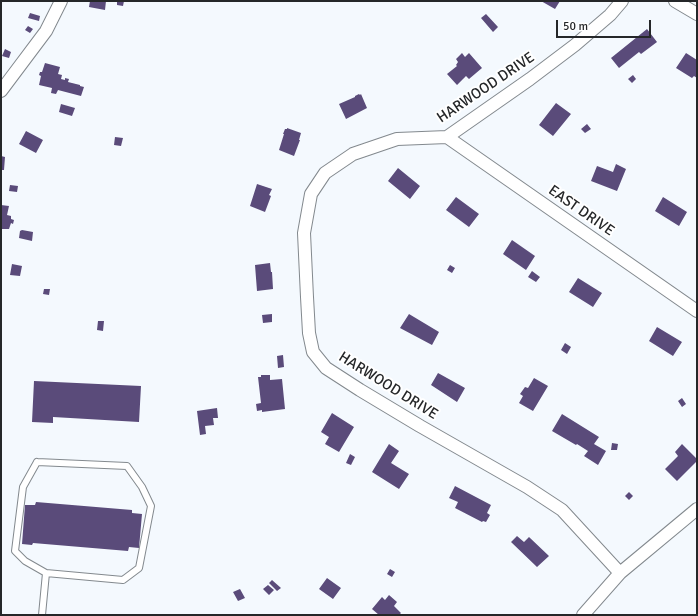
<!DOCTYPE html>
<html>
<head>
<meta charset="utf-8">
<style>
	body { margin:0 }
	#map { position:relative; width:698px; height:616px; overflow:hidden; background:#f4f9fe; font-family:Signika,sans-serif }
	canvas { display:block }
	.frame { position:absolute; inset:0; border:2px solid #252729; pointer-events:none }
	.scale { position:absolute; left:556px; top:20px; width:95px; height:18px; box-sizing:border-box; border:2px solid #252729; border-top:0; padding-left:5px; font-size:12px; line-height:14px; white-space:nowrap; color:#252729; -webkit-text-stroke:3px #fff; paint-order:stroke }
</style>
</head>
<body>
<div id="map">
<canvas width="698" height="616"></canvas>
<div class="frame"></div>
<div class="scale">50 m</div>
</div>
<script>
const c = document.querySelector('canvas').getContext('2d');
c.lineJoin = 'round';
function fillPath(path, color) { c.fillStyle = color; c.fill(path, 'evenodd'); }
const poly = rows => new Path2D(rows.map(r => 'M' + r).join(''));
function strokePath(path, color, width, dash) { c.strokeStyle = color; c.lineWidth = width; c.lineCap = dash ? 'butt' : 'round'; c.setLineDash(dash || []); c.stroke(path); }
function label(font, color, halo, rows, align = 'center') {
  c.font = font + ' Signika,sans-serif'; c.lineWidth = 4; c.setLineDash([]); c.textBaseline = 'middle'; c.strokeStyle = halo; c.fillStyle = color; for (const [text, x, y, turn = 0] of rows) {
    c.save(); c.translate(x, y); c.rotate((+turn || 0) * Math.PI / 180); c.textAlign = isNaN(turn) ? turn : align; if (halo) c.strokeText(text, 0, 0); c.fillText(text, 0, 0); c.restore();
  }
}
const building = poly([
	[90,1,106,1,105,10,89,7],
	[117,1,124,1,123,6,117,5],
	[541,1,560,1,555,9],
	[30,13,40,16,39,21,28,18],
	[486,14,498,27,493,32,481,18],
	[28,26,33,29,30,33,25,30],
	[647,29,657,42,641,54,639,52,619,68,611,58],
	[5,49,11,52,9,58,2,56],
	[462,53,465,57,469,53,482,68,469,79,466,76,457,85,447,74,457,66,456,65,458,62,456,59],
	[686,53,697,60,697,78,694,76,692,78,676,68],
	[45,63,60,67,58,74,62,75,61,79,65,80,65,78,69,79,68,82,80,85,80,86,84,87,81,96,58,90,56,94,51,93,52,88,39,85,41,76,39,75,40,72,42,72],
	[633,75,636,79,632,83,628,79],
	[359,94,360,95,361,94,367,108,346,119,339,104,355,97,355,96],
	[556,103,571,114,553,136,539,125],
	[61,104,75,108,72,116,59,112],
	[587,124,591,129,585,133,581,129],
	[287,128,301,133,299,140,300,140,294,156,279,150,284,134,283,134,285,129,287,129],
	[26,131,43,140,36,153,19,144],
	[115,137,123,138,121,146,114,145],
	[1,156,5,157,4,170,1,170],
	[616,164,626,169,617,191,591,181,597,166,613,172],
	[398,168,420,186,410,199,388,181],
	[257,184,272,189,269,195,271,196,265,212,250,206],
	[10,185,18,186,17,192,9,191],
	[456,197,479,214,469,227,446,210],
	[663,197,687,212,679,226,655,211],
	[1,205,9,206,7,215,11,216,11,219,14,220,13,224,11,223,9,229,1,229],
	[22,230,33,232,32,241,19,238,20,231],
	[512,240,535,256,526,270,503,254],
	[270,263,271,272,272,272,273,289,257,291,255,265],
	[12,264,22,266,20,276,10,275],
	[450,265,455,268,452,273,447,270],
	[532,271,540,277,536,282,528,277],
	[578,278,602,293,593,307,569,292],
	[44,289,50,289,49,295,43,294],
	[272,314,272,322,263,323,262,315],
	[409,314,439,332,432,345,400,328],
	[98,321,104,321,103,331,97,330],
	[657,327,682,342,673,356,649,341],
	[565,343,571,347,567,354,561,350],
	[283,355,284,367,278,368,277,356],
	[438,373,465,388,457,402,431,385],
	[261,375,270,375,270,380,282,379,285,409,262,412,262,410,257,411,256,404,261,403,258,377,261,377],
	[534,378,548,386,533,411,519,403,523,396,520,394,525,387,528,388],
	[34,381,141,386,139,422,53,417,53,423,32,422],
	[682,398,686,404,682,407,678,401],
	[217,408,218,418,213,418,214,425,205,426,206,434,200,435,197,411],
	[332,413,354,427,339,452,325,444,329,437,321,432],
	[562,414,599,437,594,444,606,451,598,465,584,456,588,451,577,444,576,445,552,431],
	[612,443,618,444,617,450,611,450],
	[389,444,399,451,391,463,409,474,399,489,372,472],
	[682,444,697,459,697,461,677,481,665,469,678,456,675,452],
	[350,454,355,457,351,465,346,463],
	[455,486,491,505,487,513,490,515,486,522,483,521,482,522,455,508,458,502,449,498],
	[629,492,633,496,629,500,625,496],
	[36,502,132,510,132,513,142,514,139,548,129,547,128,551,33,543,32,545,22,544,25,505,35,505],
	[517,536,524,542,529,537,549,556,537,567,511,542],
	[390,569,395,572,392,577,387,574],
	[327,578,341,588,333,599,319,589],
	[272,580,281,588,277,591,269,583],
	[268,585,274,590,269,595,263,589],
	[240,589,245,598,238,601,233,592],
	[389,595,397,602,394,606,401,613,399,615,379,615,372,609,382,597,385,600]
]);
const lane = poly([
	[37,462,127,466,142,487,151,506,139,568,123,580,46,573,25,561,15,551,23,487,37,462],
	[42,615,46,573]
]);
const street = poly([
	[675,1,697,14],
	[1,91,46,31,61,1],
	[447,137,697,311],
	[620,573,697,509],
	[583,615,620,573,562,510,527,487,420,426,360,390,326,368,313,352,309,333,307,297,304,233,311,194,325,173,353,154,397,139,447,137,530,79,575,45,610,15,622,1]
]);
const streetNames = [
	["HARWOOD DRIVE",486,88,-34],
	["EAST DRIVE",581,211,35],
	["HARWOOD DRIVE",388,386,32]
];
fillPath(building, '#5a4b7a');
strokePath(lane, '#83898e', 8);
strokePath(street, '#83898e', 14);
strokePath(lane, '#fff', 6);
strokePath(street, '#fff', 12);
label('15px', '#252729', '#fff', streetNames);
</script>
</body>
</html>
